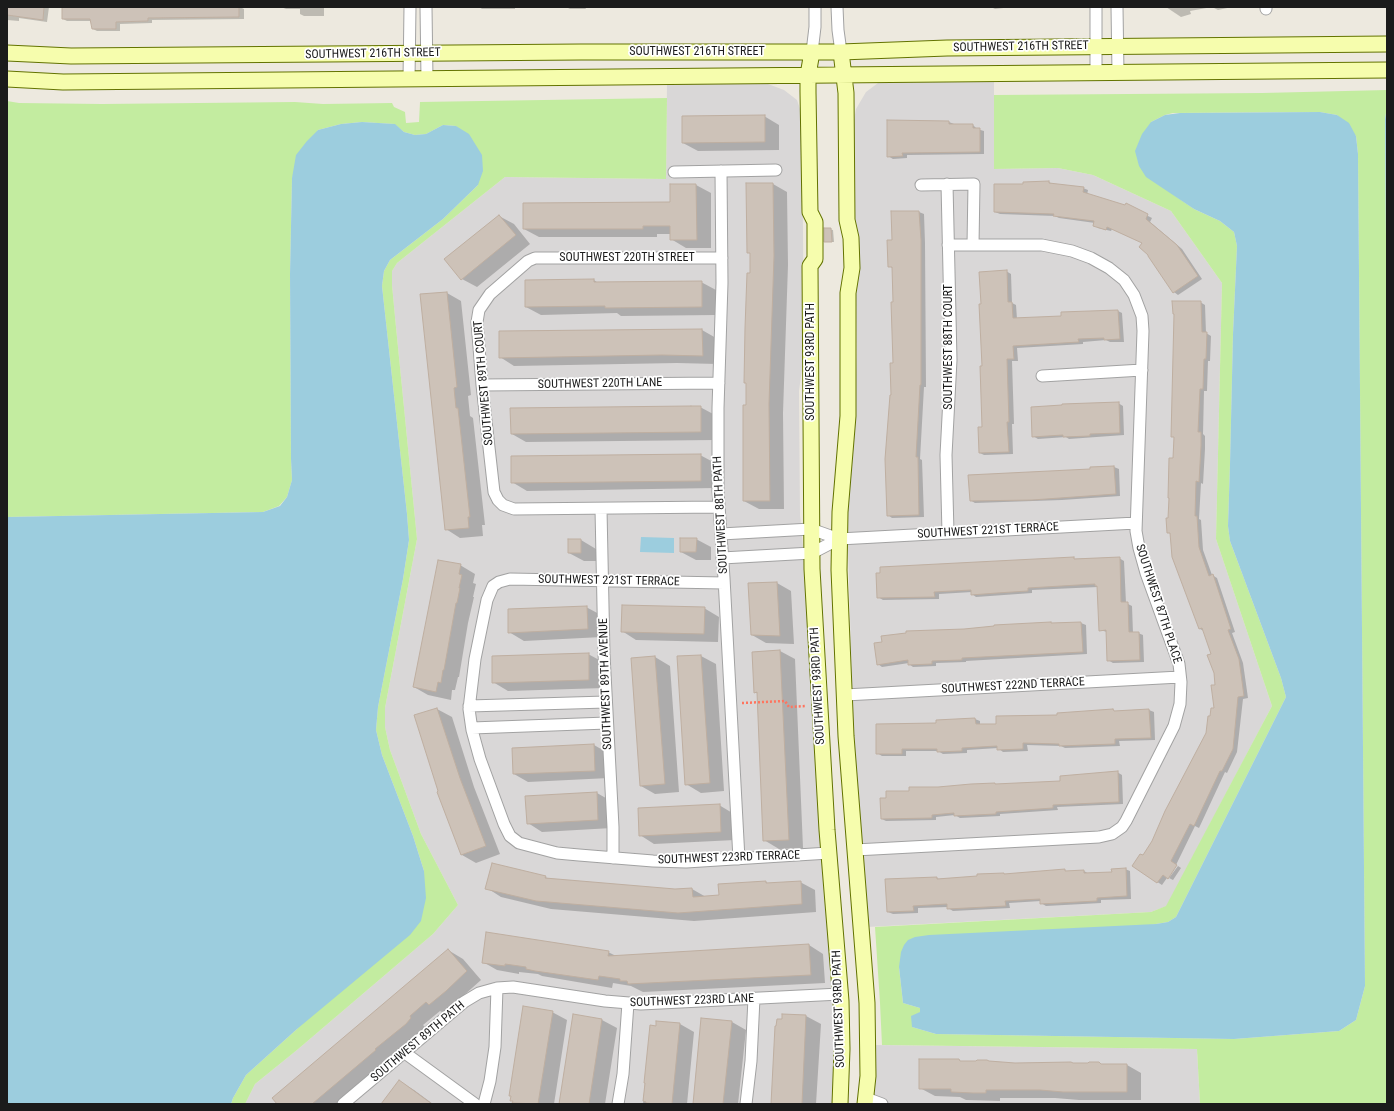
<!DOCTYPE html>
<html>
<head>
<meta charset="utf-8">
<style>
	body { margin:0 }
	#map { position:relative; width:1394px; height:1111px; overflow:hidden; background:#ede9df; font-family:"Roboto Condensed",sans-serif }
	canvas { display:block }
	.frame { position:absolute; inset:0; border:8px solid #1b1b1b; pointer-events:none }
</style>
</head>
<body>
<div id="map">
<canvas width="1394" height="1111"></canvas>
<div class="frame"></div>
</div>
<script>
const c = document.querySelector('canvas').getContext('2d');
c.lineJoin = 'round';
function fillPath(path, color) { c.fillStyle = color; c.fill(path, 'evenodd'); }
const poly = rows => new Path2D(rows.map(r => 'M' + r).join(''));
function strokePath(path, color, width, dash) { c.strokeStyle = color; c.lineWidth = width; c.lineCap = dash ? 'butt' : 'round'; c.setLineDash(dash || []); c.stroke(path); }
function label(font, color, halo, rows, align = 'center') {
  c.font = font + ' "Roboto Condensed",sans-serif'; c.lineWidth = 3.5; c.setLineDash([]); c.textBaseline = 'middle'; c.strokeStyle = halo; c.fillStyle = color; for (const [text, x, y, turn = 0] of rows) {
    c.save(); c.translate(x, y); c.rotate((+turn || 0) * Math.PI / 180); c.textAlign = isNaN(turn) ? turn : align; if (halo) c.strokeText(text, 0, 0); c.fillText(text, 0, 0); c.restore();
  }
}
const residential = poly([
	[994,81,994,169,1058,168,1093,175,1171,211,1222,283,1216,539,1272,706,1167,906,1151,912,867,927,853,720,847,513,853,439,857,354,853,126,856,109,866,92,878,83],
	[667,84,768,84,784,90,797,100,802,115,804,354,799,391,800,515,806,579,812,703,825,885,835,1010,834,1104,245,1104,255,1084,297,1050,433,934,458,905,421,834,390,750,385,727,385,708,417,539,395,317,392,285,392,271,397,263,505,177,666,179],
	[875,1045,1197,1049,1200,1104,872,1104]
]);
const grass = poly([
	[1387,90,1387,107,1385,119,1387,354,1387,1104,1200,1104,1197,1049,882,1045,880,1003,875,927,1151,912,1166,906,1272,706,1216,539,1222,283,1171,211,1093,175,1058,168,994,169,994,95,1262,93],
	[1320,112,1337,115,1356,136,1358,154,1365,986,1356,1020,1339,1031,1234,1039,936,1034,912,1027,920,1012,920,1008,903,1003,899,967,1156,924,1168,922,1176,917,1286,697,1281,678,1230,541,1228,526,1230,464,1233,334,1237,246,1234,232,1220,221,1194,209,1174,195,1151,122,1165,115,1173,113],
	[667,98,666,179,505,177,397,263,392,271,392,285,395,317,417,539,385,708,385,727,390,750,421,834,458,905,433,934,297,1050,255,1084,245,1104,231,1104,233,1098,246,1075,297,1029,424,871,413,836,382,755,376,730,378,707,403,579,409,540,407,514,382,286,384,271,390,260,443,219,478,185,456,126,443,125,426,134,415,135,404,132,394,124,362,122,341,124,318,130,292,178,290,274,291,459,292,480,287,497,279,506,263,512,7,517,7,101,19,103,102,104,295,102,323,104,392,103,394,107,405,112,406,123,419,122,420,102]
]);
const water = poly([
	[1387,107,1387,354,1385,119],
	[1320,112,1337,115,1349,123,1356,136,1358,154,1365,986,1356,1020,1339,1031,1234,1039,936,1034,912,1027,911,1016,920,1012,920,1008,903,1003,899,967,901,952,904,945,908,940,915,937,929,935,1156,924,1168,922,1176,917,1286,697,1281,678,1230,541,1228,526,1230,464,1233,334,1237,246,1234,232,1220,221,1194,209,1146,177,1139,166,1135,151,1142,134,1151,122,1165,115,1180,113],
	[362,122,395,124,404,132,415,135,426,134,443,125,456,126,469,134,482,155,483,171,478,185,443,219,390,260,384,271,382,286,407,514,409,540,403,579,378,707,376,730,382,755,413,836,424,871,426,898,421,921,410,935,297,1029,246,1075,233,1098,231,1104,7,1104,7,517,263,512,280,506,287,497,292,480,291,459,290,274,292,178,296,155,307,141,318,130,341,124],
	[641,537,674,538,674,553,640,552]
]);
const shadow = poly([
	[7,7,49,7,47,22,19,18,19,21,7,20],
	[63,7,240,7,244,9,244,19,152,20,152,23,120,24,120,31,97,31,93,29,92,21,67,21,63,19],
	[281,7,324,7,324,16,304,16,300,14,300,9,286,9],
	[479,7,515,7,515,9,482,9],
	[566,7,585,7,586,9,570,9],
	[643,7,664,7,664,8,645,8],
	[717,7,755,7,755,8,719,8],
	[991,7,1012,7,995,9],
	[1166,7,1212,7,1190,11,1191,14,1181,17],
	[1212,7,1232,7,1218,10],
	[764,116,779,125,779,150,698,151,683,143],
	[888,121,949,122,954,124,973,125,977,129,984,131,984,154,907,155,907,158,893,159,888,156],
	[1049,182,1052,184,1083,188,1088,190,1087,195,1125,206,1126,205,1152,218,1150,222,1182,249,1202,279,1178,295,1174,292,1143,243,1112,229,1111,231,1098,228,1095,223,1059,218,1055,216,1000,214,995,212,1024,185,1024,183],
	[773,184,787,192,788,265,783,413,784,509,759,509,744,501,747,384,745,382,751,254,748,252],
	[671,185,696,185,711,193,711,248,686,248,671,239,671,234,657,234,657,237,539,237,524,229,671,203],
	[919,212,924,214,925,243,926,387,924,387,920,459,922,460,924,517,892,518,888,515,894,364,894,269,889,266,893,241],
	[499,216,514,224,530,244,477,287,462,279],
	[825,229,833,230,834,242,825,242],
	[1006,271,1011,274,1012,303,1016,305,1017,319,1062,317,1118,311,1122,313,1124,342,1110,342,1106,340,1083,342,1083,344,1017,348,1018,361,1012,361,1014,424,1012,424,1013,454,984,455,980,453,983,428,982,305],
	[594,280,598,283,701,282,716,290,716,315,621,316,617,313,541,315,526,307],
	[447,293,461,301,471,395,468,396,470,416,473,418,485,525,482,525,483,536,460,538,446,529],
	[1200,302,1205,305,1206,333,1211,336,1210,361,1208,361,1207,391,1204,391,1203,434,1205,436,1205,449,1203,484,1201,483,1199,519,1201,520,1203,550,1212,575,1217,578,1235,632,1232,633,1243,663,1248,698,1243,699,1237,752,1227,773,1225,772,1199,828,1195,826,1176,865,1162,885,1133,866,1143,856,1153,842,1207,733,1211,717,1215,710,1216,686,1212,654,1204,631,1200,629,1171,534,1168,532,1174,459,1175,438,1172,436],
	[702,330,716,338,717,364,677,363,514,366,500,357],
	[1118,403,1123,406,1124,435,1069,439,1066,437,1038,439,1033,436],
	[700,407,715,415,715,440,526,442,512,434],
	[700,455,715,463,715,488,527,491,512,482],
	[1114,467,1119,469,1120,496,1062,500,975,503,970,500,1091,470,1091,468],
	[696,539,711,547,711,560,696,560,681,552],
	[581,540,596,549,596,561,584,561,569,553],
	[1119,558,1124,561,1126,603,1132,606,1133,633,1138,633,1143,635,1144,662,1113,663,1108,660,1107,632,1100,630,1098,587,1032,590,1032,593,976,597,972,594,972,592,939,594,939,599,883,600,878,597,1024,560],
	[460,565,475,574,473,583,476,584,473,597,474,597,468,623,459,677,458,677,455,690,452,690,451,700,428,695,414,687],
	[777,583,791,591,794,644,766,643,752,635],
	[586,607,601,615,602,637,524,641,509,632],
	[704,608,719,617,718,642,636,640,622,631],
	[1081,623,1086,625,1087,654,966,661,966,662,936,663,936,666,913,667,909,664,909,663,882,667,878,664,883,642,907,634,995,627,995,626],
	[780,651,795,659,803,848,779,849,764,840,758,694,755,692,753,652],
	[588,654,603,662,604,688,508,691,493,682],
	[701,656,716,664,724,791,701,793,686,784,678,657],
	[655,657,670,666,679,792,655,794,641,786,632,659],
	[437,709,452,717,474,787,500,854,476,863,462,855,438,792,440,792],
	[1149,710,1154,712,1155,740,1119,741,1120,746,1065,748,1061,746,1027,745,1028,751,1003,752,998,748,967,750,967,753,943,754,938,751,906,751,906,756,882,756,877,753,937,724,937,721,975,719,980,721,980,725,997,725,1088,712],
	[594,745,608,753,609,778,528,782,514,774],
	[1117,772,1122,775,1123,804,1057,807,1058,810,1000,814,1000,816,960,818,955,815,936,817,936,820,886,821,882,819,887,799,910,792,995,784,998,785,1061,782],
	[597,793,611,801,612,828,542,832,528,823],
	[719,805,734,814,735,840,654,844,640,835],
	[1178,866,1181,868,1173,880,1169,878],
	[1125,869,1130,871,1131,899,1101,900,1101,903,1046,906,1041,903,1041,901,1009,903,1010,908,953,911,948,908,948,907,918,908,918,913,893,914,888,912,936,878,939,879,978,877,1003,874,1006,875,1064,870,1068,872,1084,871,1089,874,1113,873],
	[545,877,550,879,675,890,692,889,706,897,720,896,719,885,766,882,769,884,800,882,815,890,816,912,694,921,551,909,501,897,487,888],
	[809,945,823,954,825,983,643,992,631,986,613,983,612,988,542,976,538,974,519,972,519,974,497,970,483,962,608,952,616,956],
	[448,950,463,959,481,980,444,1013,440,1011,423,1025,425,1027,336,1104,278,1104],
	[552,1012,567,1020,554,1104,517,1104,511,1100],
	[574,1015,602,1020,617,1028,605,1104,560,1104],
	[783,1015,806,1016,821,1024,816,1104,772,1104],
	[732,1022,746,1030,738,1104,694,1104],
	[680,1024,694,1032,687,1104,643,1104,647,1062,657,1027],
	[959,1060,961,1062,1015,1064,1127,1065,1141,1073,1141,1100,1079,1100,1055,1098,1000,1098,1000,1101,966,1100,960,1097,935,1096,920,1088],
	[399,1081,414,1090,433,1104,382,1104]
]);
const building = poly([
	[7,7,44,7,43,20,7,15,7,7],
	[62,7,239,7,239,17,148,18,148,21,116,22,116,29,92,29,90,19,62,19,62,7],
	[765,115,765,142,682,143,682,116,765,115],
	[887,120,949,121,949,124,973,124,973,128,980,128,980,152,902,153,903,156,887,157,887,120],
	[1049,181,1049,183,1084,187,1083,192,1125,205,1126,203,1148,214,1146,219,1177,245,1198,276,1173,293,1148,256,1148,255,1139,247,1142,243,1107,227,1106,230,1093,226,1094,221,1053,216,1054,214,994,212,994,184,1023,184,1023,182,1049,181],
	[746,183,773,183,774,256,769,404,770,501,743,501,743,405,746,405,746,383,744,383,745,328,747,273,750,273,750,253,747,253,746,183],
	[670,184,696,184,697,240,670,240,670,226,643,226,643,229,523,229,523,203,670,202,670,184],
	[891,211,919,211,921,240,921,385,920,385,916,457,918,457,919,515,887,516,885,459,890,395,891,395,890,363,893,363,891,302,893,302,892,267,888,267,887,240,892,240,891,211],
	[499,215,516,235,461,280,444,259,499,215],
	[824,228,831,228,832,242,824,242,824,228],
	[1007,270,1008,302,1012,302,1013,318,1061,316,1061,312,1118,310,1120,339,1104,340,1104,338,1078,339,1079,342,1013,346,1014,359,1007,359,1009,422,1007,422,1009,452,979,453,978,427,982,427,980,366,982,366,979,304,981,304,979,272,1007,270],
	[594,279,594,282,702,281,702,307,605,308,605,306,525,307,525,280,594,279],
	[447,292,457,387,454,388,456,408,458,408,470,517,468,517,469,528,445,530,420,294,447,292],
	[1172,301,1201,301,1202,332,1207,332,1206,359,1204,359,1203,389,1200,389,1198,432,1201,432,1201,446,1199,482,1196,481,1195,516,1197,516,1199,547,1209,576,1213,574,1231,629,1228,630,1239,659,1244,696,1238,697,1233,749,1222,771,1220,771,1194,826,1190,824,1171,861,1177,865,1168,879,1163,875,1157,883,1132,866,1140,854,1143,855,1152,841,1165,811,1206,733,1208,716,1210,716,1211,708,1214,708,1211,685,1215,685,1214,673,1207,655,1211,654,1202,628,1199,629,1172,557,1170,533,1167,533,1166,518,1168,518,1169,498,1168,498,1169,458,1173,458,1174,437,1171,437,1174,314,1173,314,1172,301],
	[702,329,703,356,662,355,499,358,499,331,702,329],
	[1119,402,1120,433,1090,434,1090,436,1063,437,1063,435,1032,437,1031,407,1062,405,1062,404,1119,402],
	[691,406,701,406,701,432,511,434,510,408,691,406],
	[701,454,701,481,511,483,511,456,701,454],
	[1114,466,1116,494,1032,500,970,501,968,475,1090,469,1090,467,1114,466],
	[680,538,697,538,696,552,680,552,680,538],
	[568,539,581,539,581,553,568,553,568,539],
	[1074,557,1074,559,1120,557,1121,602,1128,602,1129,632,1139,632,1140,660,1107,661,1106,630,1099,631,1097,586,1095,586,1095,584,1028,588,1028,591,997,593,971,595,971,590,934,592,935,597,877,598,876,573,880,573,880,567,1074,557],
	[438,560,461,564,459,574,462,575,459,588,460,588,457,603,456,603,444,670,443,670,441,683,438,682,436,692,413,687,438,560],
	[777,582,780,636,751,635,748,583,777,582],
	[622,605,705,607,704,634,621,632,622,605],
	[587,606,588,629,508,633,508,609,587,606],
	[1051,622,1051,623,1081,622,1083,652,962,658,962,660,932,661,932,664,908,665,908,660,877,665,874,643,882,642,881,636,906,633,906,631,964,629,994,626,994,625,1051,622],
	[780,650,789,840,763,841,757,692,754,693,752,652,780,650],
	[589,653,589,680,492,683,492,656,589,653],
	[701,655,710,783,685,785,677,656,701,655],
	[655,656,665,784,640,786,631,658,655,656],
	[437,708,460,778,486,846,461,855,437,792,438,791,414,715,437,708],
	[1113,709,1114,711,1149,709,1151,738,1115,739,1115,744,1059,746,1059,744,1023,743,1023,749,997,750,997,746,962,748,962,751,937,752,937,749,902,749,902,754,876,754,876,724,936,723,936,720,975,718,976,724,996,724,996,716,1057,715,1057,713,1113,709],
	[594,744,595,771,513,774,512,748,594,744],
	[1118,771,1119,802,1053,805,1053,808,996,812,996,814,954,816,954,813,932,815,932,818,881,819,880,798,886,798,886,791,909,791,909,787,938,787,971,784,995,783,995,784,1060,781,1060,776,1118,771],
	[597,792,598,820,527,824,525,796,597,792],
	[720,804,721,832,639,836,638,808,720,804],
	[492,863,546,876,545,878,675,889,692,888,693,897,719,895,718,884,766,881,766,883,801,881,802,904,678,913,536,901,485,889,492,863],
	[1126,868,1127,896,1097,898,1097,901,1040,904,1040,899,1005,901,1006,906,947,909,947,904,913,906,914,911,887,912,885,879,937,877,937,879,977,876,977,874,1004,873,1004,874,1065,869,1065,871,1084,870,1084,873,1112,872,1111,869,1126,868],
	[486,932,609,951,608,956,809,944,811,975,628,984,627,981,620,981,620,979,599,976,598,980,535,971,526,969,526,967,505,964,505,966,482,963,486,932],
	[448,949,467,971,446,991,429,1005,426,1002,410,1016,411,1018,406,1024,375,1049,376,1050,312,1104,277,1104,272,1098,448,949],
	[523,1006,553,1011,538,1104,512,1103,513,1101,510,1101,511,1096,509,1096,523,1006],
	[573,1014,602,1019,589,1104,559,1104,573,1014],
	[782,1014,806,1015,802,1104,771,1104,775,1026,776,1026,777,1019,782,1019,782,1014],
	[701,1018,732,1021,723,1104,693,1104,701,1018],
	[656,1021,680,1023,672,1104,655,1104,646,1103,646,1102,643,1101,645,1083,644,1083,650,1025,656,1026,656,1021],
	[919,1059,959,1059,960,1061,976,1061,977,1060,987,1060,989,1061,1015,1063,1071,1062,1073,1063,1088,1063,1089,1062,1099,1062,1101,1064,1127,1064,1127,1092,1063,1092,1040,1090,986,1090,986,1093,973,1093,951,1092,951,1089,919,1089,919,1059],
	[399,1080,406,1085,432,1104,381,1104,399,1080]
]);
const path = poly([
	[742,703,785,701,789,707,806,706]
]);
const street = poly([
	[426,7,427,79],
	[837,7,838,30,841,52],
	[1096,7,1096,73],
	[1117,7,1118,73],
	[1266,7,1266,9],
	[812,52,815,27,815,7],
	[409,79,410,7],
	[721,171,722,283,718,408,718,491,724,578,739,859],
	[674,172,776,170],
	[947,184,951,360,946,455,948,533],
	[921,185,974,184,973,245],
	[1042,376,1142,370],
	[482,385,719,383],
	[719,507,514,509,503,505,498,500,494,492,482,385,477,322,479,310,490,294,528,261,535,258,722,258],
	[601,509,604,654,613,827,613,858],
	[721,534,811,529,839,539,1136,523],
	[722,558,812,553,839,539],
	[724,583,510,579,499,582,493,586,487,600,475,659,469,709,472,730,480,759,504,824,510,836,519,843,557,853,579,855,653,861,686,862,829,853],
	[845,695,1180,677],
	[469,706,606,702],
	[472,728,607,723],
	[855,850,1099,837,1112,834,1122,827,1126,821,1174,726,1180,704,1181,682,1179,664,1146,573,1139,548,1136,531,1143,331,1142,316,1134,295,1124,280,1109,268,1091,258,1072,251,1042,245,948,245],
	[405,1053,475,1104],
	[866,1098,882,1104],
	[343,1104,464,1002,479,993,497,988,513,987,605,1001,641,1004,840,994],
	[484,1104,490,1081,495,1047,497,988],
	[618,1104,623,1074,628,1003],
	[746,1104,751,1061,754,998]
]);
const secondary = poly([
	[812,52,808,75,808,92,810,212,815,222,815,259,810,266,812,569,827,830,841,1001,842,1049,840,1104],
	[841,52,846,93,847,220,851,238,852,268,848,293,848,416,840,512,839,570,846,736,867,1003,868,1076,865,1104],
	[7,53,71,56,581,52,841,52,947,48,1387,44],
	[7,79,63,82,1387,70]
]);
const streetNames = [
	["SOUTHWEST 216TH STREET",1021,47,-1],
	["SOUTHWEST 216TH STREET",697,52],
	["SOUTHWEST 216TH STREET",373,54,-1],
	["SOUTHWEST 220TH STREET",627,258],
	["SOUTHWEST 88TH COURT",949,347,-90],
	["SOUTHWEST 93RD PATH",811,362,-90],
	["SOUTHWEST 89TH COURT",484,383,-95],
	["SOUTHWEST 220TH LANE",600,384,-1],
	["SOUTHWEST 88TH PATH",721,515,-93],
	["SOUTHWEST 221ST TERRACE",988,531,-3],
	["SOUTHWEST 221ST TERRACE",609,581,1],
	["SOUTHWEST 87TH PLACE",1158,604,72],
	["SOUTHWEST 89TH AVENUE",606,684,-92],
	["SOUTHWEST 93RD PATH",818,686,-93],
	["SOUTHWEST 222ND TERRACE",1013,686,-3],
	["SOUTHWEST 223RD TERRACE",729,858,-2],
	["SOUTHWEST 223RD LANE",692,1001,-2],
	["SOUTHWEST 93RD PATH",839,1009,-92],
	["SOUTHWEST 89TH PATH",418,1042,-40]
];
fillPath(residential, '#d9d7d7');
fillPath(grass, '#c3eca0');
fillPath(water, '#9ccdde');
fillPath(shadow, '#0003');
fillPath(building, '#cdc2b8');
strokePath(building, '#bfafa1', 1);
strokePath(street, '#a2a2a2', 13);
strokePath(secondary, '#637300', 17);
strokePath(path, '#ff745e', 2.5, [2, 2]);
strokePath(street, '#fff', 11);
strokePath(secondary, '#f6fdad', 15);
label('12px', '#1b1b1b', '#fff', streetNames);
</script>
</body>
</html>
